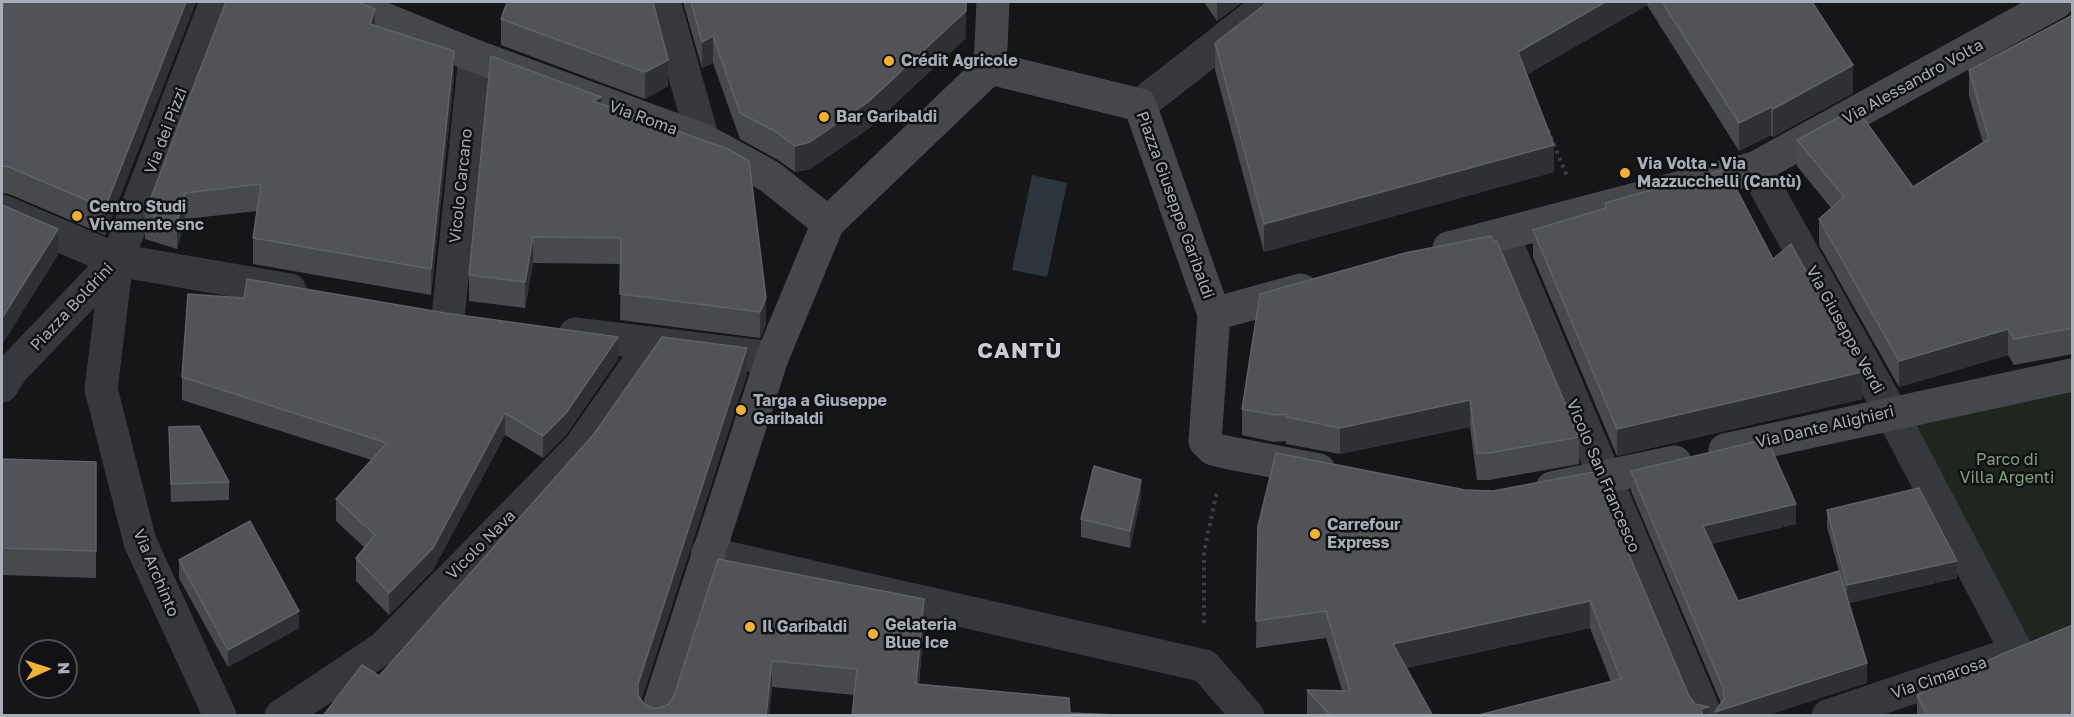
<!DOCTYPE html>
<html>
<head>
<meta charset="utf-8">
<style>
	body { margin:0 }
	#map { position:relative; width:2074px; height:717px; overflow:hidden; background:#161618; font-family:"Golos Text",sans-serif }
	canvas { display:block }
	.frame { position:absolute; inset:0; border:3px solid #a8adb8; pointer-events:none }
	.north { position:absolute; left:18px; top:639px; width:60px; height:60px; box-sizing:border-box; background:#111113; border:2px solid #4d4f55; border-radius:50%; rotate:87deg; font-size:16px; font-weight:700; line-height:24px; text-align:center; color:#a8adb8 }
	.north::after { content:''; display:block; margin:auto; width:21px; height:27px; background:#f2b134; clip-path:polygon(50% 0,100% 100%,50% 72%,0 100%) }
</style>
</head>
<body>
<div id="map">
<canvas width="2074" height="717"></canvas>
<div class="frame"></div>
<div class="north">N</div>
</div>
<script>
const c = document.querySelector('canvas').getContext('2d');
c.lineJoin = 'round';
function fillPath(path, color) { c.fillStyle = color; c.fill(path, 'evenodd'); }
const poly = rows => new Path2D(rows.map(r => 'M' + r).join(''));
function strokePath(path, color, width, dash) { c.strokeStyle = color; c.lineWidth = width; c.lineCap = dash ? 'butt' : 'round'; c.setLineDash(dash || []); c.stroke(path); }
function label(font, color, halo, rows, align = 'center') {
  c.font = font + ' "Golos Text",sans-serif'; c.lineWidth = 5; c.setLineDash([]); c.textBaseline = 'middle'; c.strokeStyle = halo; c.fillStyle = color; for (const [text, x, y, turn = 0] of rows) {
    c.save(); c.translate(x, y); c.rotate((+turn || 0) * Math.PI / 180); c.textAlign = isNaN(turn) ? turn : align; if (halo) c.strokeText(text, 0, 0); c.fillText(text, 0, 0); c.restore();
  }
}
const green = poly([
	[2072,390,2072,715,2049,715,1912,421]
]);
const water = poly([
	[1032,175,1067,183,1047,277,1012,270]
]);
const path = poly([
	[1548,130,1567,176],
	[1204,623,1204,552,1217,491]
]);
const street = poly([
	[216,2,117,260,101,389,140,542,220,716],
	[664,2,703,140],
	[1140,105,1272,2],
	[1755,168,1891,412,2017,652,1828,716],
	[2,211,117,260,290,290],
	[1503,235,1706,716],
	[448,317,475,56],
	[575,334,772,358],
	[2,386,12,370,117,260],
	[707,553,1205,666,1248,716],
	[281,716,383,648,580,447,652,344]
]);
const secondary = poly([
	[343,2,475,56,703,140,769,176,828,223],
	[990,68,1140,105,1214,314,1205,441,1213,449,1225,452,1319,470],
	[990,68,993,2],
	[1449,248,1755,168,2057,2],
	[1214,314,1301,290],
	[1725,450,2072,375],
	[1552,488,1675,462],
	[656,716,772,358,828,223,990,68]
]);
const wall = poly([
	[4,2,196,2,105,235,9,194,2,193,2,9],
	[653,2,668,86,645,99,501,45,501,19],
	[683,2,966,2,966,38,868,129,810,169,795,172,778,160,740,139,713,63,702,68],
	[1204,2,1242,2,1217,21],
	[1268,2,1812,2,1853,93,1773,137,1771,135,1739,151,1647,5,1526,75,1554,172,1264,252,1215,70,1215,43],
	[2073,15,2073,354,2014,365,2008,355,1899,387,1819,245,1819,219,1831,208,1797,166,1797,140,1913,187,1983,143,1969,96,1969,70],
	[375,26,454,77,431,295,253,264,253,238,257,211,185,219,177,249,145,239,145,213],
	[601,104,728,149,766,324,760,338,620,320,621,264,533,263,525,308,469,301,469,275],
	[1605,203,1773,259,1862,399,1617,456,1533,257,1533,230,1605,208],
	[1260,294,1579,437,1579,464,1489,480,1477,480,1470,427,1340,454,1286,444,1286,441,1274,442,1242,435,1242,409],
	[618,359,566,435,543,458,505,435,433,570,389,615,356,581,356,558,365,548,336,521,336,499,372,460,182,400,182,377],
	[747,374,641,701,643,703,651,708,660,708,669,704,674,696,718,559,924,625,919,684,1070,713,852,716,854,695,772,687,769,716,323,716,379,676],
	[169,427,229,482,229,500,171,502],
	[2,459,96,462,96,578,2,575],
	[1631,471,1796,524,1711,544,1738,601,1839,571,1827,527,1827,510,1957,578,1849,603,1867,683,1715,716,1721,703,1631,491],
	[1465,490,1493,491,1695,704,1709,716,1611,682,1590,628,1406,668,1433,716,1307,716,1307,690,1342,690,1326,638,1256,648,1258,526],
	[1141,498,1130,548,1081,537,1081,519],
	[179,560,299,628,228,667,179,578],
	[1917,695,2073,716,1917,716]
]);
const shadedWall = poly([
	[186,2,196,2,105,235,105,208],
	[1217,2,1242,2,1217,21],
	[1605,2,1647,2,1647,5,1518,80,1518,52],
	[375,9,375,35,370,24],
	[966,11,966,38,868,129,810,169,795,172,795,146],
	[713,36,713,63,702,68,702,42],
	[454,51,454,77,431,295,431,269],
	[668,60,668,86,645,99,645,72],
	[1853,65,1853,93,1773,137,1773,109],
	[601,97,601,122,593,101],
	[1771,107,1771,135,1739,151,1739,123],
	[1554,145,1554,172,1264,252,1264,224],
	[185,193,185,219,177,249,177,223],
	[58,229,58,255,2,345,2,318],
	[533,237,533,263,525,308,525,282],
	[766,298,766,324,760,338,760,312],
	[2008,329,2008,355,1899,387,1899,361],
	[618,337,618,359,566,435,543,458,543,436],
	[747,348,747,374,638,710,638,684],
	[1862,372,1862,399,1617,456,1617,429],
	[1470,400,1470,427,1340,454,1340,428],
	[505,413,505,435,433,570,389,615,389,593],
	[1141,480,1141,498,1130,548,1130,531],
	[1796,504,1796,524,1703,546,1703,526],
	[1957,561,1957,578,1847,603,1847,585],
	[924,599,924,625,916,710,916,684],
	[1590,601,1590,628,1393,671,1393,644],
	[299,611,299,628,228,667,228,650],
	[772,661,772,687,769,716,766,716],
	[1867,663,1867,683,1766,716,1715,716,1715,712],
	[1709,707,1709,716,1701,716,1701,709]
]);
const building = poly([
	[4,2,186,2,105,208,9,167,2,166,2,9,4,2],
	[226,2,357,2,375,9,370,24,454,51,431,269,253,238,261,184,185,193,177,223,145,213,226,2],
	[507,2,653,2,668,60,645,72,501,19,507,2],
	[691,2,966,2,966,11,868,102,810,142,795,146,778,133,740,113,713,36,702,42,691,2],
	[1268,2,1605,2,1518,52,1554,145,1264,224,1215,43,1268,2],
	[1662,2,1812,2,1853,65,1773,109,1771,107,1739,123,1662,2],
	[2073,15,2073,328,2014,339,2008,329,1899,361,1819,219,1844,197,1797,140,1856,108,1913,187,1989,139,1969,70,2073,15],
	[491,56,601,97,593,101,728,149,749,161,766,298,760,312,620,294,621,238,533,237,525,282,469,275,491,56],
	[1726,169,1773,259,1791,244,1862,372,1617,429,1533,230,1606,208,1605,203,1726,169],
	[2,205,58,229,2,318,2,205],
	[1491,236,1494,242,1497,241,1579,437,1489,453,1477,453,1470,400,1340,428,1286,417,1286,414,1274,415,1242,409,1260,294,1405,253,1491,236],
	[247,279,445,313,618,337,566,413,543,436,505,413,433,548,389,593,356,558,375,535,336,499,387,443,182,377,188,294,244,298,247,279],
	[662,337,747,348,638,684,638,695,643,703,651,708,660,708,669,704,674,696,718,559,924,599,916,684,1069,698,1070,713,1141,716,852,716,857,669,772,661,766,716,323,716,362,665,379,676,594,434,662,337],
	[199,426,229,482,171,484,169,427,199,426],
	[1767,439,1796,504,1703,526,1738,601,1839,571,1867,663,1715,712,1724,699,1723,688,1631,471,1767,439],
	[1276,453,1465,490,1493,491,1594,472,1689,696,1695,704,1709,707,1701,709,1703,716,1475,716,1621,679,1590,601,1393,644,1433,716,1331,716,1307,690,1350,691,1326,611,1256,621,1258,526,1276,453],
	[2,459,96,462,96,551,2,548,2,459],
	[1094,466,1141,480,1130,531,1081,519,1094,466],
	[1919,488,1957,561,1847,585,1827,510,1919,488],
	[250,521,299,611,228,650,179,560,250,521],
	[2073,625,2073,716,1927,716,1917,695,2002,654,2073,625]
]);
const markers = [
	[889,61,6,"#f2b134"],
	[824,117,6,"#f2b134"],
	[1625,173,6,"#f2b134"],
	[77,216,6,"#f2b134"],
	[741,410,6,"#f2b134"],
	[1315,534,6,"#f2b134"],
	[750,627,6,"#f2b134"],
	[873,634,6,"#f2b134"]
];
const poiNames = [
	["Crédit Agricole",901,61],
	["Bar Garibaldi",836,117],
	["Via Volta - Via",1637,164],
	["Mazzucchelli (Cantù)",1637,182],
	["Centro Studi",89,207],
	["Vivamente snc",89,225],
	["Targa a Giuseppe",753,401],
	["Garibaldi",753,419],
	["Carrefour",1327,525],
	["Express",1327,543],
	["Gelateria",885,625],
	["Blue Ice",885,643],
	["Il Garibaldi",762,627]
];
const streetNames = [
	["Via Alessandro Volta",1913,82,-29],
	["Via Roma",643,118,20],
	["Via dei Pizzi",166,131,-69],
	["Vicolo Carcano",461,186,-84],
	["Piazza Giuseppe Garibaldi",1175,205,70],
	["Piazza Boldrini",72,307,-47],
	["Via Giuseppe Verdi",1845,330,61],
	["Via Dante Alighieri",1825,427,-13],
	["Vicolo San Francesco",1603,476,67],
	["Vicolo Nava",481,545,-45],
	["Via Archinto",156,573,67],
	["Via Cimarosa",1939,678,-19]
];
const parkNames = [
	["Parco di",2007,460],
	["Villa Argenti",2007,478]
];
const districtNames = [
	["CANTÙ",1020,351]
];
fillPath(green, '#1e261f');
fillPath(water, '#2c353c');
strokePath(path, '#3d3f44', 4, [3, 4.5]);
strokePath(street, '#37383d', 33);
strokePath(secondary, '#45474d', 33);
fillPath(wall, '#47494d');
fillPath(shadedWall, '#2f3033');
fillPath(building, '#525359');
strokePath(building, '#5f6168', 1.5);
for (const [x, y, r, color] of markers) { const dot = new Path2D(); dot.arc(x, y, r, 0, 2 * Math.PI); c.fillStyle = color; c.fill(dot); strokePath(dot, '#111113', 2); }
label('bold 16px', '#a8adb8', '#111113', poiNames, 'left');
label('16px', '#a8adb8', '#111113', streetNames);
label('16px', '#7fa381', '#111113', parkNames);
c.letterSpacing = '1.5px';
label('bold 22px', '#c9ccd4', '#111113', districtNames);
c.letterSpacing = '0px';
</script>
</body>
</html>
